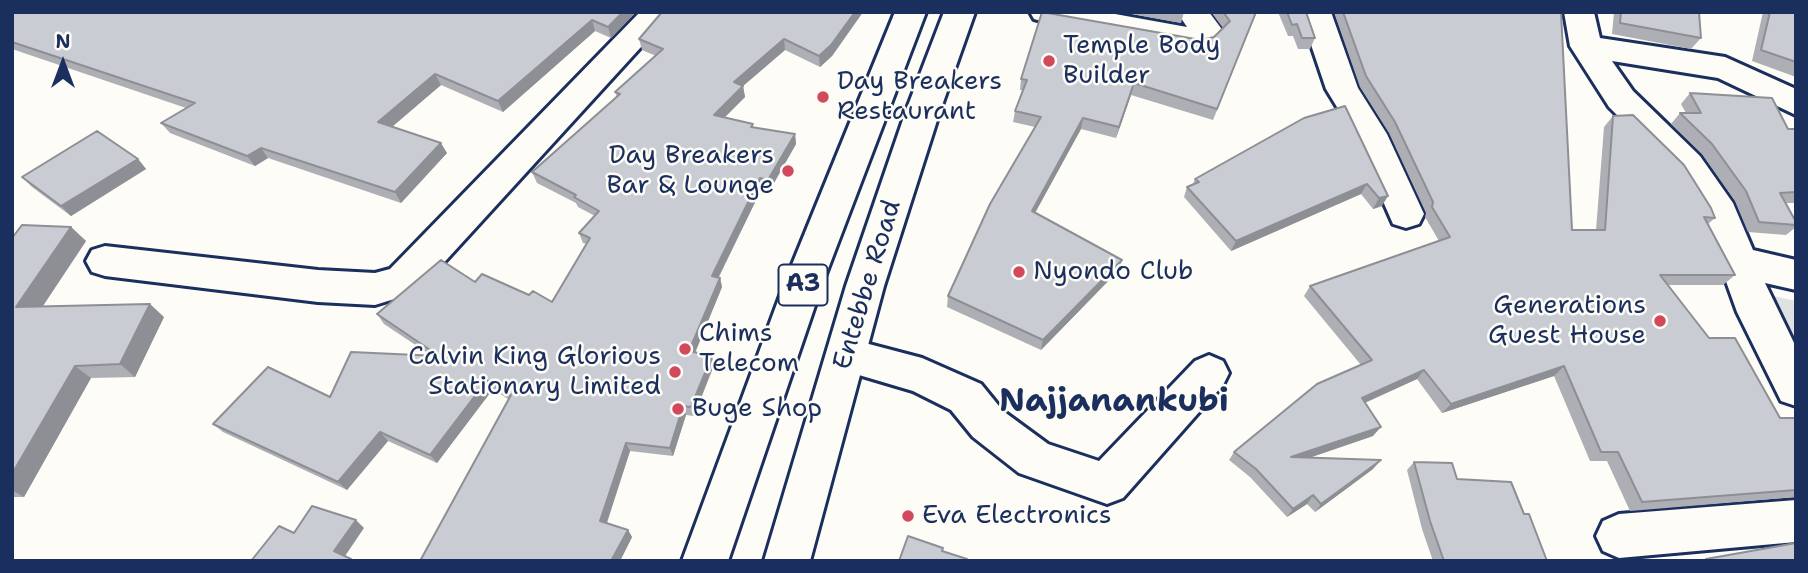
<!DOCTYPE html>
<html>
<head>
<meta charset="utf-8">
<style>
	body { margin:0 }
	#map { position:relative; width:1808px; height:573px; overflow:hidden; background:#fdfcf7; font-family:"Shantell Sans",sans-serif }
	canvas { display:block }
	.frame { position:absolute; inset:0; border:14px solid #1b2f5e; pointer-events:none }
	.north { position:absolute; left:28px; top:28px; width:70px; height:70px; -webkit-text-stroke:5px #fdfcf7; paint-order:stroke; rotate:0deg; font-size:19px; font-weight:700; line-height:28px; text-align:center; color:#1b2f5e }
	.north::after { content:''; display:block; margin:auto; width:24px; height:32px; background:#1b2f5e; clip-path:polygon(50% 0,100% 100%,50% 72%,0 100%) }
</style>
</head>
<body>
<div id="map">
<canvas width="1808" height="573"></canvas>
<div class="frame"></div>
<div class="north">N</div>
</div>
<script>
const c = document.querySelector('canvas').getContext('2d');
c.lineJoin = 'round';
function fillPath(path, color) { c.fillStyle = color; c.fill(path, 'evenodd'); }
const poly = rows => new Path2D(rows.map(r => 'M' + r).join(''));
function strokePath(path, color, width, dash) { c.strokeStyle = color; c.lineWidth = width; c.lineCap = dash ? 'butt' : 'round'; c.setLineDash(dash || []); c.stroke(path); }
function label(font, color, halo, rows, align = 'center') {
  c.font = font + ' "Shantell Sans",sans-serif'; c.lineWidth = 5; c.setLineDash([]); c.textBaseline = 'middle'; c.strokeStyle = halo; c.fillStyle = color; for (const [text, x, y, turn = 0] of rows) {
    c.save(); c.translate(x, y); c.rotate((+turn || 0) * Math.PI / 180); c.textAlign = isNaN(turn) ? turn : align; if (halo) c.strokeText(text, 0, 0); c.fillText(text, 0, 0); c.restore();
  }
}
const green = poly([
	[1769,295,1796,301,1796,352]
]);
const minor = poly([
	[640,12,673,12,417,292,375,305,318,302,105,276,92,272,86,261,92,250,105,246,318,270,375,273,390,269,640,12],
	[1030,12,1104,12,1187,27,1177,12,1209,12,1224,32,1209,46,1198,49,1045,22,1034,19,1030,12],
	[1300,12,1331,12,1358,88,1387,134,1424,214,1419,224,1406,228,1393,224,1354,135,1326,89,1300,12],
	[1564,12,1594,12,1600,38,1725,57,1796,89,1796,115,1718,78,1612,61,1633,91,1700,156,1733,203,1753,250,1796,260,1796,290,1765,283,1796,347,1796,406,1781,401,1737,312,1703,217,1676,174,1609,107,1570,46,1564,12],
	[846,338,922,358,981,384,1003,411,1048,444,1099,461,1195,361,1209,355,1223,361,1229,373,1223,385,1123,498,1107,504,1019,473,973,437,951,410,913,391,832,367,826,355,832,343,846,338],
	[1796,500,1796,542,1619,558,1603,551,1596,536,1603,521,1619,514,1796,500]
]);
const major = poly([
	[895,12,926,12,823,282,728,561,682,561,785,282,895,12],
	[944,12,975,12,940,111,884,286,810,561,764,561,846,286,906,111,944,12]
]);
const wall = poly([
	[12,12,636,12,611,38,595,31,503,112,441,85,392,126,447,153,401,203,268,158,255,166,170,133,161,123,186,108,12,49],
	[662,12,863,12,832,56,820,67,785,50,743,86,745,97,724,118,753,124,753,128,795,134,796,144,770,190,762,188,719,277,720,278,722,287,695,353,714,365,694,416,686,415,673,456,630,451,607,523,628,530,632,537,620,561,420,561,508,399,493,389,437,463,388,441,347,490,223,432,213,424,330,397,432,356,384,324,377,314,475,282,529,295,552,302,587,244,583,243,579,233,595,216,578,207,576,203,537,183,532,172,617,97,615,92,656,56,642,50,639,39],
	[1120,12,1184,12,1181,23],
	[1211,12,1257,12,1213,120,1131,95,1116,138,1081,129,1035,213,1119,270,1041,350,947,307,948,296,1035,127,1013,122,1015,111,1022,90,1020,90,1021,79,1214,37,1223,28],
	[1278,12,1306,12,1315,38,1310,49,1298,49,1293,36,1288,36],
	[1334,12,1561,12,1572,230,1596,230,1604,127,1613,116,1715,218,1708,224,1735,275,1723,285,1668,285,1709,338,1780,418,1796,418,1796,497,1630,511,1607,461,1590,461,1554,376,1442,413,1417,379,1365,403,1373,436,1309,458,1373,469,1315,512,1307,504,1287,517,1250,477,1229,460,1234,452,1361,365,1304,296,1310,286,1439,241,1425,217,1426,213,1389,133,1360,87],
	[1614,12,1699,12,1701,38,1691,49,1612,34],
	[1763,12,1796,12,1796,77,1752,61],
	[1690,93,1788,129,1796,129,1796,203,1785,203,1796,222,1796,227,1786,235,1748,232,1735,201,1702,154,1671,124,1680,113,1686,113,1681,104],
	[1345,106,1382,206,1373,209,1361,194,1231,251,1184,197,1187,187,1193,184,1195,179],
	[138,159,146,169,71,216,32,187,22,177],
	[71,227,86,241,42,307,164,317,135,377,91,378,24,497,12,497,12,238],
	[1414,462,1457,479,1524,514,1547,561,1433,561,1422,529,1407,470]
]);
const shadedWall = poly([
	[623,12,636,12,611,38,608,27],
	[855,12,863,12,832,56,820,67,819,56],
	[592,20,595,31,503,112,498,101],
	[784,39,785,50,743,86,745,97,716,126,714,115,734,82],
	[435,74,441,85,385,133,378,122],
	[1134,83,1131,95,1116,138,1119,127],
	[1083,118,1081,129,1030,222,1032,211],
	[795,134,796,144,770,190,768,180],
	[441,143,447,153,401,203,395,192],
	[261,148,268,158,255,166,247,156],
	[138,159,146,169,71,216,61,206],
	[760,178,762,188,714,286,712,276],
	[1367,184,1361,194,1231,251,1236,241],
	[1388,196,1382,206,1373,209,1379,198],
	[71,227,86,241,33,321,16,307],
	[1122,260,1119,270,1041,350,1043,340],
	[720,278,722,287,692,360,689,351],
	[150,304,164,317,135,377,120,364],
	[712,356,714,365,694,416,691,407],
	[75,366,91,378,24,497,12,490,12,474],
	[1564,366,1554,376,1442,413,1451,404],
	[1424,370,1417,379,1355,407,1362,398],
	[487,380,493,389,437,463,430,455],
	[683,406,686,415,673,456,670,448],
	[1381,427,1373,436,1285,466,1291,457],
	[380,432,388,441,347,490,338,482],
	[626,443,630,451,605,528,600,521],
	[1381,460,1373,469,1315,512,1321,504],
	[1313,495,1307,504,1287,517,1293,509],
	[356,520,364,528,343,559,334,551],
	[628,530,632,537,620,561,611,561]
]);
const building = poly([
	[12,12,623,12,608,27,592,20,498,101,435,74,378,122,441,143,395,192,261,148,247,156,161,123,195,103,12,42,12,12],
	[662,12,855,12,831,45,819,56,784,39,734,82,743,86,714,115,753,124,751,127,795,134,768,180,760,178,712,276,720,278,689,351,712,356,691,407,683,406,670,448,626,443,600,521,628,530,611,561,420,561,511,395,487,380,430,455,380,432,338,482,213,424,268,367,330,397,351,352,439,356,377,314,441,260,475,282,482,274,529,295,533,291,552,302,590,238,579,233,599,211,574,197,576,195,532,172,620,94,615,92,663,49,639,39,662,12],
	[1042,12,1201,40,1214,37,1230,21,1223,12,1256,12,1217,109,1134,83,1119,127,1083,118,1032,211,1122,260,1043,340,948,296,990,204,1041,117,1015,111,1027,80,1021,79,1042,12],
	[1287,12,1306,12,1315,38,1302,38,1297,24,1292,25,1287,12],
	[1343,12,1561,12,1572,230,1605,230,1613,116,1633,115,1684,165,1711,208,1715,218,1704,217,1735,275,1660,275,1709,338,1735,338,1780,418,1796,418,1796,490,1642,502,1618,452,1601,452,1564,366,1451,404,1424,370,1362,398,1381,427,1291,457,1381,460,1321,504,1313,495,1293,509,1256,469,1234,452,1317,384,1372,360,1310,286,1450,237,1432,207,1433,202,1395,122,1366,76,1343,12],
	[1621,12,1699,12,1701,38,1620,23,1621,12],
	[1770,12,1796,12,1796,62,1761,50,1770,12],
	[1690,93,1772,98,1788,129,1796,129,1796,192,1780,193,1796,222,1796,225,1759,222,1746,191,1712,144,1680,113,1701,113,1690,93],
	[1345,106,1388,196,1379,198,1367,184,1236,241,1187,187,1199,182,1195,179,1304,118,1345,106],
	[97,131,138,159,61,206,22,177,97,131],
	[22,225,71,227,16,307,150,304,120,364,75,366,12,474,12,238,22,225],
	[1414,462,1452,463,1457,479,1511,482,1524,514,1529,514,1547,561,1444,561,1430,521,1414,462],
	[312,506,356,520,334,551,351,559,350,561,251,561,279,526,294,533,312,506],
	[908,536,943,548,942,551,967,559,967,561,899,561,908,536],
	[1796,543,1796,561,1707,561,1706,559,1796,543]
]);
const markers = [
	[1049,61,7,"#d1495b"],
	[823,97,7,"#d1495b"],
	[788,171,7,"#d1495b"],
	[1019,272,7,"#d1495b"],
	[1660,321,7,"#d1495b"],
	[685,349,7,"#d1495b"],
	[675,372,7,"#d1495b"],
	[678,409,7,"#d1495b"],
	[908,516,7,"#d1495b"]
];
const shields = [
	[803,285,49]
];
const shieldNames = [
	["A3",803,285]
];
const poiNames = [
	["Temple Body",1063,46],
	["Builder",1063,76],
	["Day Breakers",837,82],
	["Restaurant",837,112],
	["Day Breakers",774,156,"right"],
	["Bar & Lounge",774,186,"right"],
	["Nyondo Club",1033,272],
	["Generations",1646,306,"right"],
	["Guest House",1646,336,"right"],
	["Chims",699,334],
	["Telecom",699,364],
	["Calvin King Glorious",661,357,"right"],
	["Stationary Limited",661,387,"right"],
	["Buge Shop",692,409],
	["Eva Electronics",922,516]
];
const streetNames = [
	["Entebbe Road",868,285,-73]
];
const districtNames = [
	["Najjanankubi",1114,402]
];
fillPath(green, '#e0e1e3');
strokePath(minor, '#1b2f5e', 6);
strokePath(major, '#1b2f5e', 6);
fillPath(minor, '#fdfcf7');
fillPath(major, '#fdfcf7');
fillPath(wall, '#adafb5');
fillPath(shadedWall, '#8d8f94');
fillPath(building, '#c9ccd3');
strokePath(building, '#8d8f94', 2);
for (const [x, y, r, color] of markers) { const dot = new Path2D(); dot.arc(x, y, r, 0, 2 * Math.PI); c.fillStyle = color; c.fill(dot); strokePath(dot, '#fdfcf7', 2.5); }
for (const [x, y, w] of shields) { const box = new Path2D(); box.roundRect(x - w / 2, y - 20.5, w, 41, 5); c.fillStyle = '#fdfcf7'; c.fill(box); strokePath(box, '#1b2f5e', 2); }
label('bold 24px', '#1b2f5e', null, shieldNames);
label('26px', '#1b2f5e', '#fdfcf7', poiNames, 'left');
label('26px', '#1b2f5e', '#fdfcf7', streetNames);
label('bold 33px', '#1b2f5e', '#fdfcf7', districtNames);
</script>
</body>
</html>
